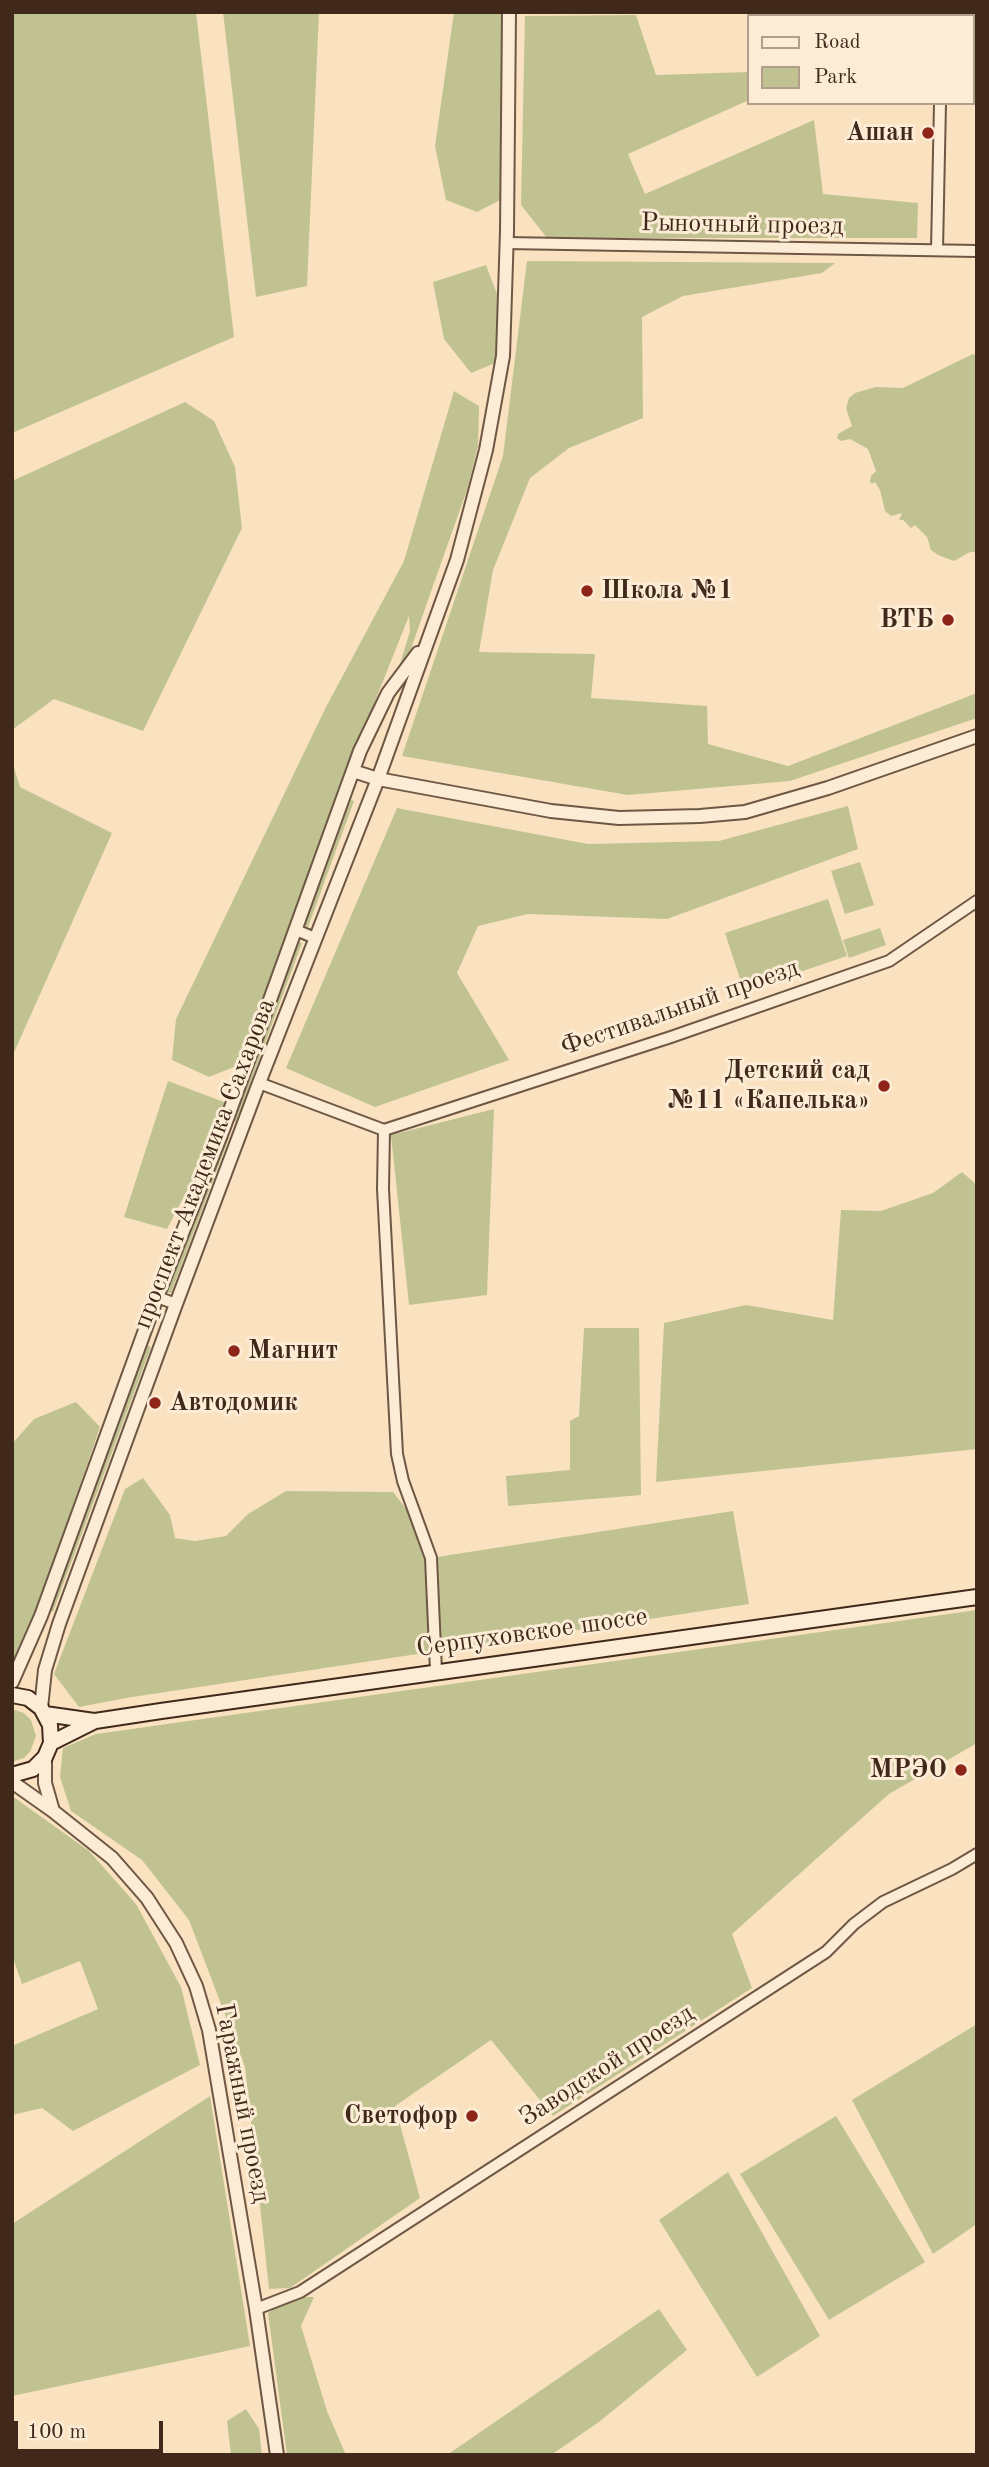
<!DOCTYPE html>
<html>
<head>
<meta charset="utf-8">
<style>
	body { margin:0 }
	#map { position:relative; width:989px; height:2467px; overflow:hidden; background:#fae2c0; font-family:"Old Standard TT",serif }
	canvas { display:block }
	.frame { position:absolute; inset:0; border:14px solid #40291a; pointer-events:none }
	.legend { position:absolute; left:747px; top:14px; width:228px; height:91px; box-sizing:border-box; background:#fcecd6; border:2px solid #b19e8b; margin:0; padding:9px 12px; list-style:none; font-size:21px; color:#40291a }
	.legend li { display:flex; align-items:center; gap:14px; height:35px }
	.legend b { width:35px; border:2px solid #b19e8b }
	.scale { position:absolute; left:14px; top:2421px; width:149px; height:32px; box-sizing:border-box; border:4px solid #40291a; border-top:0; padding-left:9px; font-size:21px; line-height:24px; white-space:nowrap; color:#40291a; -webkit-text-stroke:5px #fcecd6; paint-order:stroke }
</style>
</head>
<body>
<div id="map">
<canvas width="989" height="2467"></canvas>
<div class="frame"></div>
<ul class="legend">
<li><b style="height:9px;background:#fcecd6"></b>Road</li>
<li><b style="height:19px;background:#c0c391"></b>Park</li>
</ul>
<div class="scale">100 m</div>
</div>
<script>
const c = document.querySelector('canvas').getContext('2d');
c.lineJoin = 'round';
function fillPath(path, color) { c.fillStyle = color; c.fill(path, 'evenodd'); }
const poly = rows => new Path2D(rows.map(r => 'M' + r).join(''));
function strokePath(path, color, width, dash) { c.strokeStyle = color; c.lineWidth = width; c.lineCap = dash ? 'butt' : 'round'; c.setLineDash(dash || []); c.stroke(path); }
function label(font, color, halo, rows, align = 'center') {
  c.font = font + ' "Old Standard TT",serif'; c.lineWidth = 6; c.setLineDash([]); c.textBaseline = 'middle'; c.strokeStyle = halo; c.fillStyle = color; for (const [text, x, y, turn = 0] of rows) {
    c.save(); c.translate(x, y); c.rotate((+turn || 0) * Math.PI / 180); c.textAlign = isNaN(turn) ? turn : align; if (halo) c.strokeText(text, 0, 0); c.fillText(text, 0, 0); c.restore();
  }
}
const green = poly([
	[12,12,196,12,234,337,12,433],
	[223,12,319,12,307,286,256,297],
	[454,12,506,12,504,198,477,212,446,200,435,146],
	[636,15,656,75,749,72,749,100,628,154,645,194,814,120,823,194,918,203,917,238,547,238,521,205,525,16],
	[527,261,835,263,822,273,683,296,642,317,643,418,569,448,530,478,493,570,479,652,595,654,591,698,707,706,708,744,788,766,977,693,977,718,790,781,628,795,402,756,503,456],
	[486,265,505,315,498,362,471,373,444,339,433,282],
	[973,354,977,355,977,552,970,552,954,561,938,555,931,550,927,537,915,525,911,528,903,520,899,520,902,513,891,516,885,511,880,490,875,482,872,484,870,482,871,476,876,471,868,449,850,439,841,441,837,438,838,434,852,426,846,408,849,398,855,393,876,387,903,388],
	[454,391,479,406,478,446,467,490,428,600,411,649,405,660,400,664,410,631,409,616,379,691,239,1065,209,1077,172,1060,176,1019,325,709,404,561],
	[185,402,214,421,235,467,242,528,143,731,54,699,12,730,12,481],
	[12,761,20,787,112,833,12,1057],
	[351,800,354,801,308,927,304,925],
	[848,806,858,849,667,919,528,914,478,926,457,973,509,1060,375,1107,286,1068,397,808,588,844,719,841],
	[860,862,874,905,845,914,831,871],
	[828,899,847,956,744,991,725,933],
	[880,928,886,945,849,958,843,940],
	[298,941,302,943,236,1122,232,1120],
	[168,1081,232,1105,167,1229,124,1217],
	[494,1109,487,1295,409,1305,391,1135],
	[225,1136,229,1138,171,1293,167,1292],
	[962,1172,977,1185,977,1449,656,1482,664,1323,746,1305,833,1320,841,1210,881,1211,933,1193],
	[584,1328,639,1328,641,1495,508,1506,506,1476,570,1470,570,1421,579,1416],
	[146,1345,151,1347,53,1612,48,1610],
	[76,1402,100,1427,32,1625,12,1670,12,1444,34,1419],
	[143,1478,170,1515,175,1538,195,1541,226,1536,248,1514,286,1491,393,1492,407,1510,424,1559,733,1511,749,1604,126,1698,79,1707,54,1674,125,1489],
	[977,1610,977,1743,889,1794,732,1934,752,1988,553,2116,491,2040,395,2106,420,2198,290,2288,269,2289,245,2067,189,1920,142,1860,71,1811,60,1777,63,1748,96,1734],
	[12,1709,24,1713,31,1720,36,1736,30,1752,24,1758,12,1762],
	[15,1798,89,1851,136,1904,181,1987,200,2065,73,2131,42,2108,12,2115,12,2046,98,2009,80,1961,22,1984,12,1955,12,1800],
	[977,2024,977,2224,933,2254,852,2100],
	[210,2096,250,2346,12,2396,12,2224],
	[836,2116,925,2262,829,2320,740,2174],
	[728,2172,820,2336,757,2377,659,2220],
	[291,2297,314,2297,301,2326,327,2411,346,2455,287,2455,268,2313],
	[659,2309,687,2350,599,2422,551,2455,447,2455],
	[246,2409,259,2429,262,2455,231,2455,227,2421]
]);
const minor = poly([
	[941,16,941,12],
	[506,243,977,251],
	[937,250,940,103],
	[296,930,315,938],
	[259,1083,384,1130,671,1037,889,961,977,901],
	[384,1130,383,1189,397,1454,403,1481,431,1558,436,1671],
	[157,1297,176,1304],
	[256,2309,300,2292,826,1952,854,1924,883,1902,952,1869,977,1854]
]);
const tertiary = poly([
	[353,771,378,779,551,811,619,818,700,816,745,812,828,788,977,736],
	[12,1682,41,1616,157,1297,224,1127,360,751,388,693,418,653],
	[41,1708,45,1670,59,1624,176,1304,259,1083,378,779,457,560,486,450,503,356,507,231,509,12],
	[45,1757,45,1783,53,1811],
	[12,1782,53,1811,112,1858,147,1898,176,1943,196,1986,209,2030,256,2309,277,2455]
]);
const secondary = poly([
	[12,1695,28,1698,41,1708,50,1725,51,1743,45,1757,33,1769,12,1775],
	[45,1714,94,1721],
	[51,1743,95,1721,161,1711,977,1597]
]);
const markers = [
	[928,133,7,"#8f2418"],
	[587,591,7,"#8f2418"],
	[948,620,7,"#8f2418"],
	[884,1086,7,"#8f2418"],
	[234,1351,7,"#8f2418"],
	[155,1403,7,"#8f2418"],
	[961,1770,7,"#8f2418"],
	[472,2116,7,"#8f2418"]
];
const poiNames = [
	["Ашан",914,133],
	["Школа №1",601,591,"left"],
	["ВТБ",934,620],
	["Детский сад",870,1071],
	["№11 «Капелька»",870,1101],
	["Магнит",248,1351,"left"],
	["Автодомик",169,1403,"left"],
	["МРЭО",947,1770],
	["Светофор",458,2116]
];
const streetNames = [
	["Рыночный проезд",742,225,1],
	["Фестивальный проезд",680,1008,-19],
	["проспект Академика Сахарова",205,1164,-69],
	["Серпуховское шоссе",532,1633,-8],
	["Заводской проезд",607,2066,-33],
	["Гаражный проезд",242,2103,79]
];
fillPath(green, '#c0c391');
strokePath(minor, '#6e5744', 14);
strokePath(tertiary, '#6e5744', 16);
strokePath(secondary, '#40291a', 18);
strokePath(minor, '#fcecd6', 10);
strokePath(tertiary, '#fcecd6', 12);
strokePath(secondary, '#fcecd6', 14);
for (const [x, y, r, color] of markers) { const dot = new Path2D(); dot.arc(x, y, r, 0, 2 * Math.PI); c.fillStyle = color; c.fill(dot); strokePath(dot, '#fcecd6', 2.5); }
label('bold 26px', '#40291a', '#fcecd6', poiNames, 'right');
label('26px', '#40291a', '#fcecd6', streetNames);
</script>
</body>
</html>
